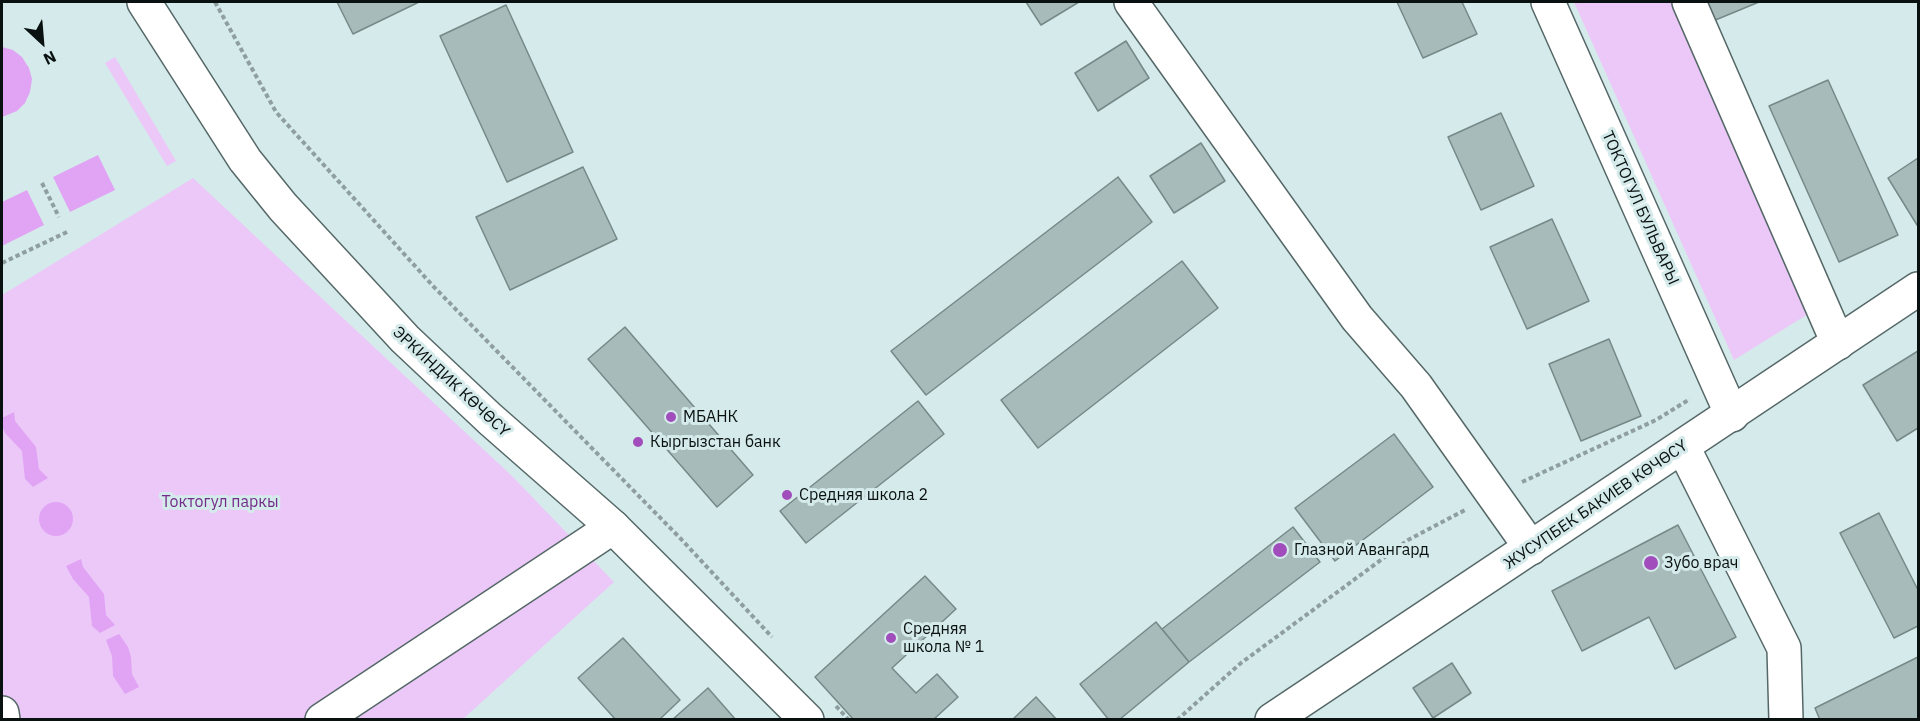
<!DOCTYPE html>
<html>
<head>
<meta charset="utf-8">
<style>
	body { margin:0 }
	#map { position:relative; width:1920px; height:721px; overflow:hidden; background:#d5eaea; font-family:"IBM Plex Sans",sans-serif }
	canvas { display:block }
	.frame { position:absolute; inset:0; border:3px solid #0a1111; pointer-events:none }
	.north { position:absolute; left:12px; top:12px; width:60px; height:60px; -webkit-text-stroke:4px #d5eaea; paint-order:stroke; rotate:154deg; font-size:16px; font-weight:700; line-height:24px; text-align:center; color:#0a1111 }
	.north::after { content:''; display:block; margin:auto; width:21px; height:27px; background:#0a1111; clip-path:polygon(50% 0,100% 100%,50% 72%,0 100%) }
</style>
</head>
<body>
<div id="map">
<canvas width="1920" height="721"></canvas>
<div class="frame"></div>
<div class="north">N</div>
</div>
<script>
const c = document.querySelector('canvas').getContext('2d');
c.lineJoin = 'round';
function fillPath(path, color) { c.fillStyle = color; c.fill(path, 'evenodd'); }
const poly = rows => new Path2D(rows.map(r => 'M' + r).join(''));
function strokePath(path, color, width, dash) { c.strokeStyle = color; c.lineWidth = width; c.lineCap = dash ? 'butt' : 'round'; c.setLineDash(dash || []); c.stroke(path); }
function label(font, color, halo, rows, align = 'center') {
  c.font = font + ' "IBM Plex Sans",sans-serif'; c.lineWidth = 6; c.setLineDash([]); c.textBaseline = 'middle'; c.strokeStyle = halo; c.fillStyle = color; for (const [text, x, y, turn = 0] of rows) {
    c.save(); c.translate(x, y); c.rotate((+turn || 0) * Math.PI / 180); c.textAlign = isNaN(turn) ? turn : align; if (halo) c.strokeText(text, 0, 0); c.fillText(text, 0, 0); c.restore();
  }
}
const green = poly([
	[1574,2,1676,2,1813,311,1734,360],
	[115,57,176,161,167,166,105,63],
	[193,178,512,476,614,582,463,719,2,719,2,295]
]);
const water = poly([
	[2,47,13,50,22,57,29,68,32,79,30,92,25,103,17,111,2,117],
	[98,155,115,190,70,212,53,177],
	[27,190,44,225,2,246,2,202],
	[14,412,15,421,36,447,39,469,48,478,33,487,25,479,22,451,5,433,2,426,2,418],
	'39 519a17 17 0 1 1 34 0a17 17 0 1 1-34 0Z',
	[81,559,83,567,104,594,106,615,115,625,100,633,92,626,89,597,73,579,66,566],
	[119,634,128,647,131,657,132,674,139,687,125,694,113,676,112,656,106,640]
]);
const building = poly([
	[337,2,419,2,353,34,337,2],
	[1026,2,1079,2,1041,25,1026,2],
	[1397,2,1462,2,1477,34,1423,58,1397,2],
	[1705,2,1759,2,1713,21,1705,2],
	[506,5,573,152,507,182,440,36,506,5],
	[1126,41,1149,78,1098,111,1075,73,1126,41],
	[1828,80,1898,235,1839,262,1769,106,1828,80],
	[1501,113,1534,186,1481,210,1448,137,1501,113],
	[1201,143,1225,181,1174,213,1150,176,1201,143],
	[1918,158,1918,223,1917,225,1888,178,1918,158],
	[583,167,617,239,510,290,476,217,583,167],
	[1118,177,1152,222,926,395,891,351,1118,177],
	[1552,219,1589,301,1527,329,1490,247,1552,219],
	[1182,261,1218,308,1038,448,1001,400,1182,261],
	[625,327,753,475,717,507,588,359,625,327],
	[1609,339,1641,416,1581,441,1549,364,1609,339],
	[1918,351,1918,428,1897,441,1863,385,1918,351],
	[918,401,944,434,806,543,780,511,918,401],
	[1394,434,1433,487,1335,561,1295,508,1394,434],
	[1879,513,1918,590,1918,626,1894,638,1840,533,1879,513],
	[1678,525,1736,637,1675,669,1649,617,1582,651,1552,591,1678,525],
	[1293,527,1320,562,1189,662,1162,629,1293,527],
	[925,576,956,609,892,668,916,693,937,674,958,697,933,720,854,720,815,677,925,576],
	[1156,622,1189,662,1119,720,1109,720,1080,684,1156,622],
	[623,638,680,700,659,720,616,720,578,678,623,638],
	[1918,657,1918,720,1820,720,1815,708,1918,657],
	[1452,663,1471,693,1433,718,1413,688,1452,663],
	[708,688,736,720,672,720,708,688],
	[1036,697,1057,720,1012,720,1036,697]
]);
const path = poly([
	[215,2,276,112,433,286,681,539,772,637],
	[42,183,59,217],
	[2,263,67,232],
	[1522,482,1656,420,1690,399],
	[836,706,849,720],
	[1177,720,1241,663,1408,540,1467,509]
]);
const minor = poly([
	[1131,2,1357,318,1416,386,1531,548],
	[1548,2,1732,415],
	[1689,2,1838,343],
	[1683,447,1784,648,1786,720],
	[2,713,3,720],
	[322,720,613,527]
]);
const major = poly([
	[144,2,245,160,283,207,405,339,490,419,613,527,807,720]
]);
const highway = poly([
	[1272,720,1918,289]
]);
const markers = [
	[671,417,6,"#a14dbb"],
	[638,442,6,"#a14dbb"],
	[787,495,6,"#a14dbb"],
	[1280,550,8,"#a14dbb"],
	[1651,563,8,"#a14dbb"],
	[891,638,6,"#a14dbb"]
];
const streetNames = [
	["ТОКТОГУЛ БУЛЬВАРЫ",1640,208,66],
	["ЭРКИНДИК КӨЧӨСҮ",451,382,43],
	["ЖУСУПБЕК БАКИЕВ КӨЧӨСҮ",1596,505,-34]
];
const poiNames = [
	["МБАНК",683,417],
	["Кыргызстан банк",650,442],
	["Средняя школа 2",799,495],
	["Глазной Авангард",1294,550],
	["Зубо врач",1664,563],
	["Средняя",903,629],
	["школа № 1",903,647]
];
const parkNames = [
	["Токтогул паркы",220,502]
];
fillPath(green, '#ecc8f8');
fillPath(water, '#e1a4f5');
fillPath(building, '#a7bbba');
strokePath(building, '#758988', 1.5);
strokePath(minor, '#556867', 36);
strokePath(major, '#556867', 36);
strokePath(highway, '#556867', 36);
strokePath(path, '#8f9f9f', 4, [4.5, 3]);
strokePath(minor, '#fff', 33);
strokePath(major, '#fff', 33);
strokePath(highway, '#fff', 33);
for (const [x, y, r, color] of markers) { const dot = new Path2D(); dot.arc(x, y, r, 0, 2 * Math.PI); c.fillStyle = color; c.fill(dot); strokePath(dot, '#d5eaea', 2); }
label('16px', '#0a1111', '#d5eaea', streetNames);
label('16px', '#0a1111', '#d5eaea', poiNames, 'left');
label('16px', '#742c8a', '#d5eaea', parkNames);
</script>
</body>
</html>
